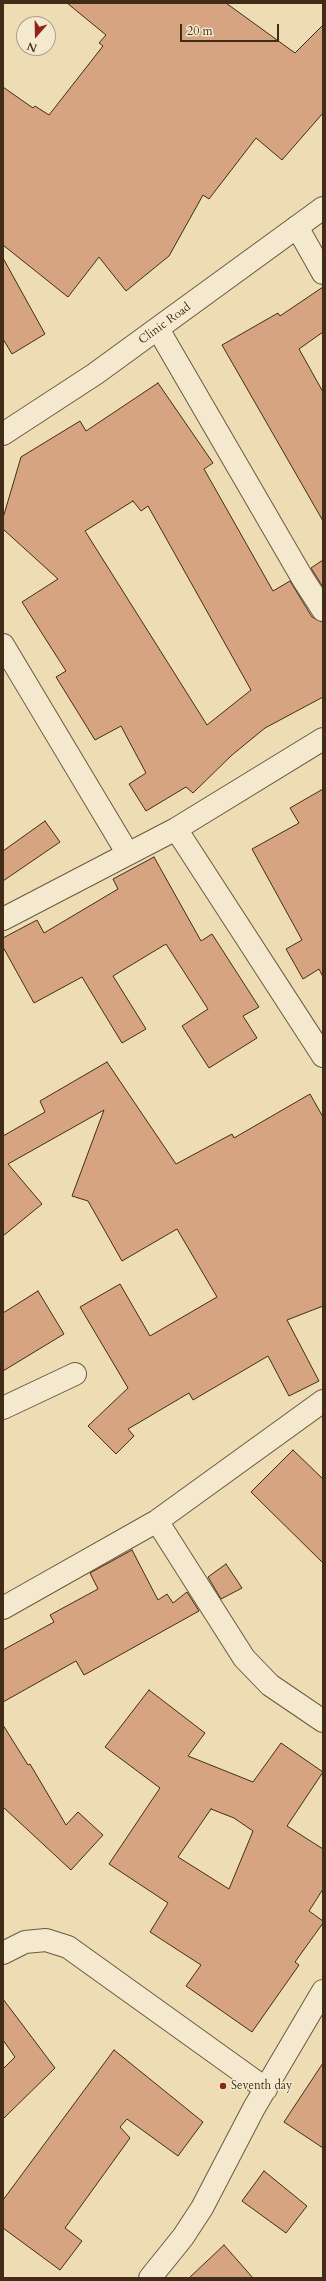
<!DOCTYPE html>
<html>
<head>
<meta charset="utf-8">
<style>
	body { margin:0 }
	#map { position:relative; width:326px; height:2281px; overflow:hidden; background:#eeddb4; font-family:Cardo,serif }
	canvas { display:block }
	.frame { position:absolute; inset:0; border:4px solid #412d17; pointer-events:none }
	.north { position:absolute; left:16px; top:16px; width:40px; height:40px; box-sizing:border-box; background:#f4e9ce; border:1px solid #ac9e85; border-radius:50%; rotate:200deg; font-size:11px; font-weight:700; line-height:16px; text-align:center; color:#412d17 }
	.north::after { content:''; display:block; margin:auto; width:14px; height:18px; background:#8f2418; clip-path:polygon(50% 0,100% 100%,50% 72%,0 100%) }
	.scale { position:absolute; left:180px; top:24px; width:99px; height:18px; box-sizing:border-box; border:2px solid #412d17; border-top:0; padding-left:5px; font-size:12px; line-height:14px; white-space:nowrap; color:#412d17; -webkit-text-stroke:3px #f4e9ce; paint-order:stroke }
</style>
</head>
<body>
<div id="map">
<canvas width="326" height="2281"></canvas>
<div class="frame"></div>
<div class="north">N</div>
<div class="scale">20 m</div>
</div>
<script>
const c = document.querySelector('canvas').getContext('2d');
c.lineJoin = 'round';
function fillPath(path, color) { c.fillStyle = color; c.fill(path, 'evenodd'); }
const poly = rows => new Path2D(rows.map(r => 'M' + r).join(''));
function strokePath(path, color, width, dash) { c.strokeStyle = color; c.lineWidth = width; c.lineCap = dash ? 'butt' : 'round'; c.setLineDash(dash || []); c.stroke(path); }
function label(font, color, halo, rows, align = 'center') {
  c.font = font + ' Cardo,serif'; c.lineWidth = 3; c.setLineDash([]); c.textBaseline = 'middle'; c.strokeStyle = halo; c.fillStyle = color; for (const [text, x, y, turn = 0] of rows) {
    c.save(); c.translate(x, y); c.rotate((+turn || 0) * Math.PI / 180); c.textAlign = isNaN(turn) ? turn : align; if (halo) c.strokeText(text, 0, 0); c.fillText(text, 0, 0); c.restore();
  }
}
const building = poly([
	[67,3,226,3,295,53,323,25,323,113,282,160,256,138,209,199,203,195,169,256,126,291,99,257,68,297,3,245,3,87,33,108,35,106,49,115,103,46,99,43,106,35,67,3],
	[3,258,45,334,12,354,3,339,3,258],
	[323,287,323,332,299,349,323,392,323,521,222,345,278,313,280,316,323,287],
	[158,383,213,463,204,469,273,591,290,581,312,617,323,622,323,697,265,728,232,755,193,793,186,787,146,811,129,784,146,773,121,726,95,740,56,677,66,671,22,602,58,579,3,529,3,518,21,457,80,421,86,431,158,383],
	[133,501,141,511,148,506,251,690,207,725,85,531,133,501],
	[323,560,323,587,311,568,323,560],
	[323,789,323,977,319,969,303,979,286,949,302,940,252,849,299,823,290,808,323,789],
	[45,821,60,842,3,881,3,851,45,821],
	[154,857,201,941,212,934,259,1007,243,1016,257,1038,209,1068,182,1026,208,1009,166,944,113,976,146,1029,122,1043,82,977,34,1003,3,947,3,938,37,920,44,933,118,889,113,879,154,857],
	[107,1062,176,1164,232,1134,234,1138,310,1094,323,1117,323,1306,287,1320,319,1381,289,1396,268,1356,193,1400,189,1393,128,1429,134,1436,116,1454,88,1426,128,1388,80,1307,120,1284,150,1336,217,1297,177,1229,122,1261,88,1201,72,1196,104,1110,8,1164,42,1204,3,1236,3,1136,45,1112,40,1101,107,1062],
	[38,1291,64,1334,3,1371,3,1313,38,1291],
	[293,1450,323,1479,323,1563,251,1492,293,1450],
	[132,1550,158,1600,167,1594,173,1603,187,1592,199,1611,84,1675,76,1661,3,1702,3,1650,54,1622,50,1615,98,1589,90,1573,132,1550],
	[226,1564,242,1588,221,1599,208,1577,226,1564],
	[149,1690,205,1733,188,1756,253,1782,281,1743,323,1772,287,1826,323,1849,323,1889,309,1911,323,1921,323,1923,295,1962,299,1965,252,2032,186,1986,201,1965,150,1932,168,1903,109,1864,160,1788,105,1747,149,1690],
	[211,1809,234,1818,253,1831,229,1889,178,1857,211,1809],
	[3,1725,28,1765,30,1764,66,1825,78,1812,103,1835,71,1870,3,1807,3,1725],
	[3,1999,55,2068,3,2119,3,2069,15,2057,3,2040,3,1999],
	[114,2050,203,2122,178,2156,127,2119,120,2127,130,2138,65,2228,82,2241,60,2270,3,2228,3,2200,114,2050],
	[323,2063,323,2148,284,2122,323,2063],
	[264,2171,307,2206,286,2233,242,2201,264,2171],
	[224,2245,253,2278,189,2278,224,2245]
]);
const minor = poly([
	[297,227,323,273],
	[158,329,303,579,323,610],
	[3,645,128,854],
	[176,829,323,1056],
	[3,919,176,829,323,739],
	[3,1408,75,1374],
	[157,1521,244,1658,270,1685,323,1721],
	[3,1608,157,1521,323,1401],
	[3,1953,25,1942,46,1940,68,1947,266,2089],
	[150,2278,183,2237,202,2208,254,2108,323,1991]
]);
const tertiary = poly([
	[3,434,95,374,323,208]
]);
const markers = [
	[223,2086,4,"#8f2418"]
];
const streetNames = [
	["Clinic Road",165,324,-36]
];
const poiNames = [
	["Seventh day",231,2086]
];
fillPath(building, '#d7a481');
strokePath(building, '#412d17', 1);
strokePath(minor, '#6c593e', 24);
strokePath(tertiary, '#6c593e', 24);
strokePath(minor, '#f4e9ce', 22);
strokePath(tertiary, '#f4e9ce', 22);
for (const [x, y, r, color] of markers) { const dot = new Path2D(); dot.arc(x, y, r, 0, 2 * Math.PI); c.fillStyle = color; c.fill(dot); strokePath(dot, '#f4e9ce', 1.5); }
label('12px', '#412d17', '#f4e9ce', streetNames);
label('12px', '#412d17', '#f4e9ce', poiNames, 'left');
</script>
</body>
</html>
